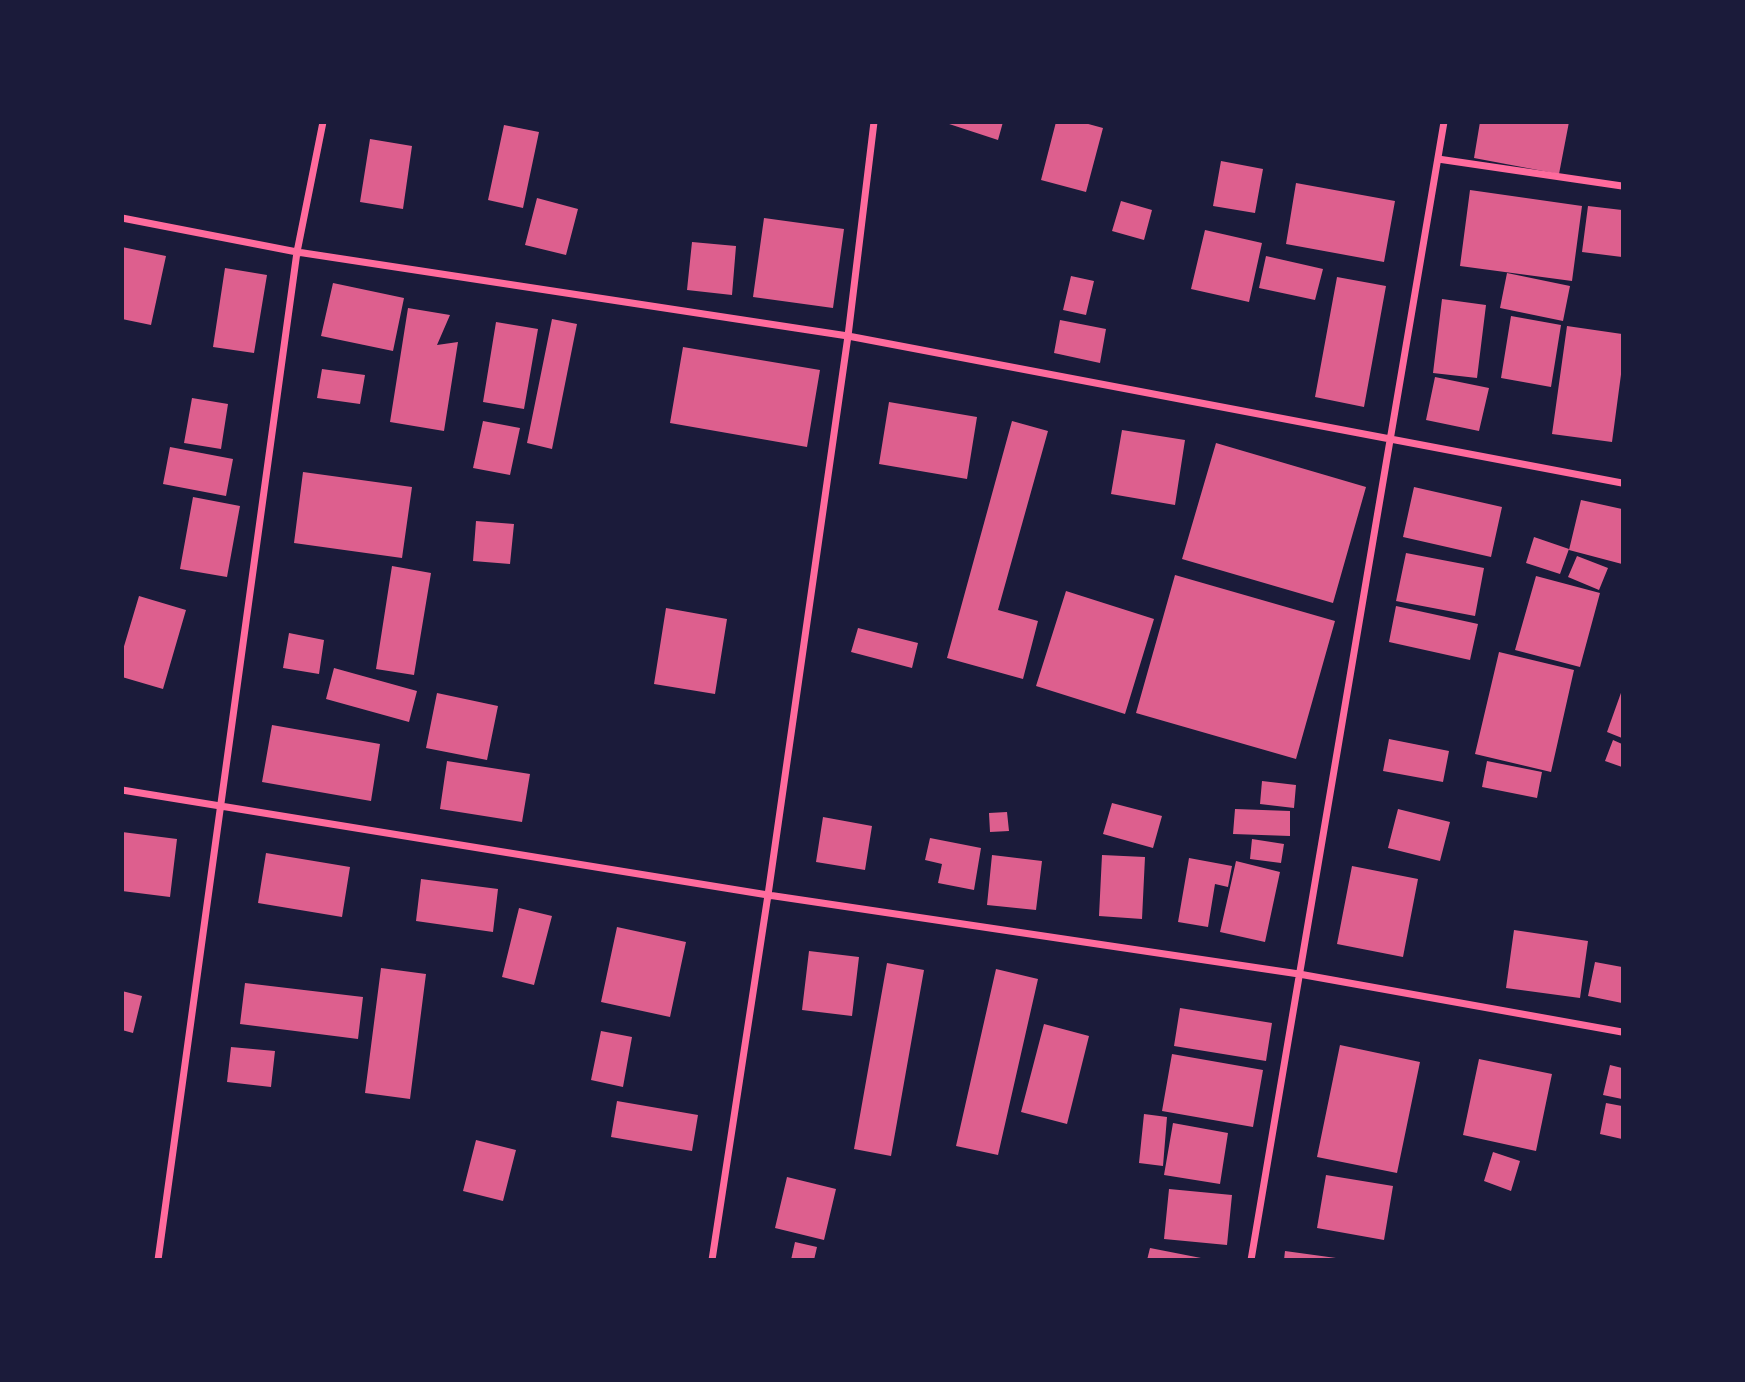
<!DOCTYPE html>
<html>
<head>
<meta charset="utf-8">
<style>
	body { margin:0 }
	#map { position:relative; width:1745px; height:1382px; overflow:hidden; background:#1b1b3a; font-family:Roboto,sans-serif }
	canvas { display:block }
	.frame { position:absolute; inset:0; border:124px solid #1b1b3a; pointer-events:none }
</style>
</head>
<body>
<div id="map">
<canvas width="1745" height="1382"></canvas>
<div class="frame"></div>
</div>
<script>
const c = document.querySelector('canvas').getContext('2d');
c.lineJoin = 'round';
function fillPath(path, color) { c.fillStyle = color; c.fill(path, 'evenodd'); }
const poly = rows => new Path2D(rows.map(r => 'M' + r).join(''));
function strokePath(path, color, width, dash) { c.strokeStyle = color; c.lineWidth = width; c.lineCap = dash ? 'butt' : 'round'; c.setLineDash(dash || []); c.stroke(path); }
const building = poly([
	[943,122,1003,122,998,140],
	[1056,122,1081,122,1103,128,1086,192,1041,180],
	[1480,122,1569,122,1559,174,1474,158],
	[504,125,539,132,523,208,488,200],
	[370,139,412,146,403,209,360,202],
	[1221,161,1263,169,1255,213,1213,206],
	[1296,183,1395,201,1384,262,1286,244],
	[1470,190,1582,206,1572,281,1460,266],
	[537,198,578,209,566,255,525,245],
	[1121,201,1152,210,1144,240,1112,231],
	[1588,206,1622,210,1622,257,1582,252],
	[764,218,844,229,833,308,753,297],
	[1205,230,1262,243,1249,302,1191,289],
	[692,242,736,246,732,295,687,290],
	[122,247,166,256,151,325,122,319],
	[1266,256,1323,269,1315,300,1259,288],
	[225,268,267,275,254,353,213,347],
	[1507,273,1570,286,1563,321,1500,308],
	[1071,276,1094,281,1086,315,1063,310],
	[1337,277,1386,286,1364,407,1315,397],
	[333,283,404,298,393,351,321,336],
	[1442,299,1486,305,1477,378,1433,373],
	[408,308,450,315,437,345,458,342,444,431,390,422],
	[1511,316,1561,325,1551,387,1501,378],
	[552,319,577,324,552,449,527,443],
	[1060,320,1106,329,1100,363,1054,353],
	[496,322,538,329,524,409,483,402],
	[1567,326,1622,334,1622,367,1612,442,1552,434],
	[683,347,820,370,807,447,670,423],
	[322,369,365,375,360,404,317,398],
	[1435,377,1489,388,1479,431,1426,420],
	[192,398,228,404,221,449,184,443],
	[889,402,977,417,967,479,879,464],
	[483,421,520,428,510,475,473,468],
	[1012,421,1048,431,998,610,1038,621,1023,679,947,658],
	[1122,430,1185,440,1175,505,1111,494],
	[1216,443,1366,487,1333,603,1182,559],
	[170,447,233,459,226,496,163,484],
	[303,472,412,487,402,558,294,543],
	[1414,487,1502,507,1491,557,1403,537],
	[193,497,240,506,227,577,180,569],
	[1581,500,1622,509,1622,564,1569,550],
	[476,521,514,524,510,564,473,561],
	[1534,537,1569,549,1560,574,1526,563],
	[1406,553,1484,568,1475,616,1396,601],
	[1577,556,1608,568,1599,590,1568,577],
	[392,566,431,573,414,675,376,669],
	[1175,575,1335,621,1296,759,1136,713],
	[1536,576,1600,593,1580,667,1515,650],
	[1066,591,1154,619,1125,714,1036,686],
	[139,596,186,610,163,689,122,677,122,653],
	[1396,606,1478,624,1470,660,1389,642],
	[666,608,727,619,715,694,654,684],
	[858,628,918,643,912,668,851,652],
	[289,633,324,640,319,674,283,668],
	[1499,652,1574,670,1551,772,1475,754],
	[334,668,417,691,409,722,326,699],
	[1622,690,1622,738,1607,732],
	[437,693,498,706,487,760,426,748],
	[272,725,380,744,371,801,262,782],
	[1389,739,1449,751,1443,782,1383,771],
	[1613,740,1622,744,1622,767,1605,761],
	[447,761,530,774,522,822,440,809],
	[1487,761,1542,772,1537,798,1482,787],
	[1262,781,1296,785,1294,808,1260,804],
	[1112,803,1162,816,1153,848,1103,834],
	[1235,809,1290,811,1290,836,1233,834],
	[1398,809,1450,822,1440,861,1388,848],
	[1007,812,1009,831,990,832,989,813],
	[823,817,872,826,865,870,816,862],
	[122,832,177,839,170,897,122,891],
	[930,838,981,848,974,890,938,883,942,864,925,860],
	[1252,839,1284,844,1281,863,1250,859],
	[266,853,350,867,342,917,258,903],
	[992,855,1042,861,1036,910,987,905],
	[1102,855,1145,857,1142,919,1099,916],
	[1189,858,1232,866,1228,887,1215,884,1208,927,1178,922],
	[1236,861,1280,872,1265,942,1220,932],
	[1352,866,1418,879,1403,957,1337,944],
	[421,879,498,889,493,932,416,921],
	[519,908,552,916,534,985,502,977],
	[617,927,686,942,670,1017,601,1002],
	[1514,930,1588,941,1580,998,1506,988],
	[809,951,859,957,852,1016,802,1010],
	[1595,962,1622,967,1622,1003,1588,996],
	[887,963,924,970,891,1156,854,1149],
	[381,968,426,974,410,1099,365,1093],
	[996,969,1038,979,998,1155,956,1146],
	[245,983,363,997,358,1039,240,1024],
	[122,991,142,996,133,1033,122,1030],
	[1180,1008,1272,1023,1266,1061,1174,1046],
	[1044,1024,1089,1036,1067,1124,1021,1112],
	[601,1031,632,1037,623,1087,591,1080],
	[1340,1045,1420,1062,1397,1173,1317,1157],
	[231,1047,275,1051,271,1087,227,1082],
	[1172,1054,1263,1070,1253,1127,1162,1111],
	[1479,1059,1552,1074,1536,1151,1463,1135],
	[1610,1065,1622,1068,1622,1099,1603,1095],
	[617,1101,698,1115,692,1151,611,1137],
	[1606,1103,1622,1106,1622,1139,1600,1134],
	[1144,1114,1167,1117,1163,1166,1139,1163],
	[1173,1123,1228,1133,1220,1184,1164,1175],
	[476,1140,516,1150,503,1201,463,1191],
	[1493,1152,1520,1161,1511,1191,1484,1181],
	[1326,1175,1393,1186,1384,1240,1317,1228],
	[787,1177,836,1189,824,1240,775,1228],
	[1169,1189,1232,1195,1227,1245,1164,1239],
	[795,1242,817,1247,814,1260,791,1260],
	[1150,1248,1201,1258,1201,1260,1147,1260],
	[1285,1251,1336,1258,1336,1260,1284,1260]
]);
const minor = poly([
	[1438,159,1622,186],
	[122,218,297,252,848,336,1622,483],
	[122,790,768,895,1299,974,1622,1032],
	[158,1260,297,252,323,122],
	[712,1260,768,895,848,336,874,122],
	[1251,1260,1444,122]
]);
fillPath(building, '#dd5f8e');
strokePath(minor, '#ff6b9d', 7);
</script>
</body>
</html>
